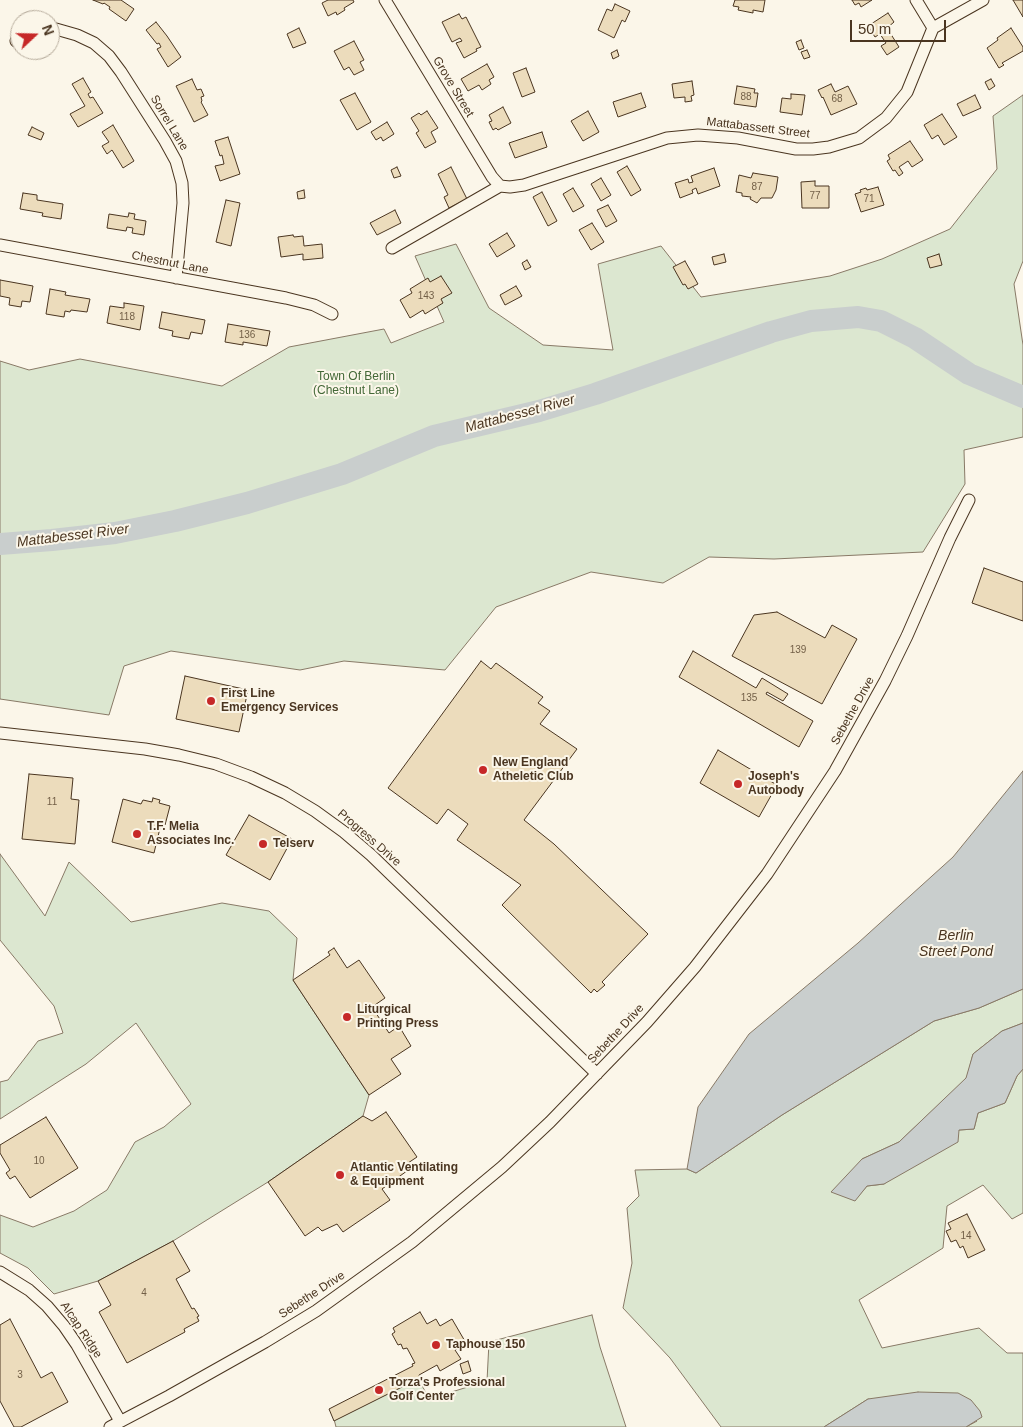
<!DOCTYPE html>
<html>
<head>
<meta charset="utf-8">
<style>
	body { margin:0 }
	#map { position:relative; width:1023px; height:1427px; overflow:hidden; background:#fbf6e9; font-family:Arial,sans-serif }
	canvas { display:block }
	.north { position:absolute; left:10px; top:10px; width:50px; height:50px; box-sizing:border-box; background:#fbf6e9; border:1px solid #b4a999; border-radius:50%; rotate:69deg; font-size:14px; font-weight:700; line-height:20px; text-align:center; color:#4a3520 }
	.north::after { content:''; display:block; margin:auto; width:18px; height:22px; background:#c62828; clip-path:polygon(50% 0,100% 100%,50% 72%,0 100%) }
	.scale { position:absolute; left:850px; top:20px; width:96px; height:22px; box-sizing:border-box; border:2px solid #4a3520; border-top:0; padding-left:6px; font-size:15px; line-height:18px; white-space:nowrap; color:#4a3520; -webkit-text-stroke:4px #fbf6e9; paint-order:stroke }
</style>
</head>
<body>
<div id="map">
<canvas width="1023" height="1427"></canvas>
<div class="north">N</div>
<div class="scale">50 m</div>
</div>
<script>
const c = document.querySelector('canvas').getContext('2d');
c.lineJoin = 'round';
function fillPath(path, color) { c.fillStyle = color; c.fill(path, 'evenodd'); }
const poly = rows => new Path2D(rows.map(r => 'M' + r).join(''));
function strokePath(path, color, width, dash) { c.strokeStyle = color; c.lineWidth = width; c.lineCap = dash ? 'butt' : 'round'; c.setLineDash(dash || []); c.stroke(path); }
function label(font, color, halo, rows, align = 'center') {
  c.font = font + ' Arial,sans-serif'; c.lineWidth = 4; c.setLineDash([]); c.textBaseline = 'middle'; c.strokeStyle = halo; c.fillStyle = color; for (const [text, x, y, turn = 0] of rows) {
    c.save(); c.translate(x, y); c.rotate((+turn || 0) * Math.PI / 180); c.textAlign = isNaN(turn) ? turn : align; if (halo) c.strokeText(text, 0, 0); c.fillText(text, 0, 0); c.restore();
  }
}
const green = poly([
	[1023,95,1023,261,1014,284,1023,345,1023,437,964,450,965,484,923,552,774,559,709,557,663,583,591,572,496,607,445,670,344,661,300,670,171,651,124,666,109,715,0,699,0,361,29,370,80,359,222,386,289,347,384,329,391,343,444,322,415,256,456,244,489,308,543,345,613,350,598,264,661,246,701,297,830,276,882,259,950,229,997,169,993,116,1023,95],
	[0,854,45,916,69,862,131,922,222,903,269,911,297,938,293,980,369,1095,363,1116,268,1182,173,1241,98,1281,54,1294,28,1268,0,1253,0,1215,33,1227,74,1211,107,1190,135,1142,164,1127,191,1104,136,1023,86,1064,0,1119,0,1082,8,1080,38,1041,63,1033,54,1006,0,940,0,854],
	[1023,989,1023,1023,1002,1031,973,1054,967,1078,899,1142,862,1159,855,1200,867,1186,884,1184,959,1130,974,1129,978,1113,1005,1103,1017,1076,1023,1069,1023,1213,1012,1219,983,1185,947,1206,943,1248,859,1300,882,1348,979,1328,1007,1353,1023,1353,1023,1427,966,1427,977,1421,868,1399,824,1427,721,1427,670,1358,623,1308,632,1263,627,1208,639,1196,635,1170,687,1169,696,1173,782,1115,934,1021,979,1008,1023,989],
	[592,1315,600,1347,626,1427,336,1427,332,1411,413,1368,429,1399,487,1381,489,1342,592,1315]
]);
const water = poly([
	[1023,771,1023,989,979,1008,934,1021,782,1115,696,1173,687,1169,698,1107,749,1034,858,943,953,857,1023,771],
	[1023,1023,1023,1069,1017,1076,1005,1103,978,1113,974,1129,959,1130,958,1142,884,1184,867,1186,855,1201,831,1192,862,1159,899,1142,966,1078,973,1054,1002,1031,1023,1023],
	[918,1392,958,1393,971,1400,980,1411,982,1417,966,1427,824,1427,868,1399,918,1392]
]);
const river = poly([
	[0,544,52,540,115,533,175,521,247,503,342,474,434,436,539,411,595,394,771,332,811,321,858,317,881,321,915,338,969,374,1023,397]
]);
const building = poly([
	[93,0,121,0,134,9,126,21,109,9,110,7,104,3,103,4,93,0],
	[328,0,353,0,354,2,344,8,345,10,337,15,336,12,328,16,322,3,328,0],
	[735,0,765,0,763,12,753,10,753,13,738,10,739,7,733,6,735,0],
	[852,0,872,0,861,7,859,3,855,5,852,0],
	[1013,0,1023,0,1023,17,1013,0],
	[615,4,630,11,625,22,622,20,614,38,598,30,607,9,612,11,615,4],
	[888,13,894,22,887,28,899,47,887,55,881,46,886,43,880,34,875,37,868,26,888,13],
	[459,14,462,19,466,17,481,47,476,49,477,51,464,58,456,43,462,41,460,38,452,42,442,22,459,14],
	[156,22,167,36,181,57,168,67,157,49,161,47,159,43,157,44,146,30,156,22],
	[299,28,306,43,293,48,287,34,299,28],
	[1011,28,1023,47,1023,51,1002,63,1004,65,999,68,987,48,998,40,997,38,1011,28],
	[801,40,804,48,799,50,796,42,801,40],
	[354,41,364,60,360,62,364,70,354,75,349,67,344,70,334,51,354,41],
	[617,50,619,56,613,59,611,53,617,50],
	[807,50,810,57,804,59,801,52,807,50],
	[487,64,494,77,489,80,491,84,482,90,479,85,468,91,461,79,487,64],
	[526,68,535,92,522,97,513,73,526,68],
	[83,78,91,92,88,94,90,98,93,97,103,113,78,127,70,114,85,106,72,84,83,78],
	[192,79,197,90,201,89,204,96,201,97,202,101,201,102,208,115,194,122,176,86,192,79],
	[991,79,995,86,989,90,985,82,991,79],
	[692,81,694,95,691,96,692,101,685,102,685,97,674,98,672,84,692,81],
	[831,84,835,92,848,86,857,104,831,115,823,97,822,98,818,90,831,84],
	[737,86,755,89,754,93,758,93,756,107,734,104,737,86],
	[355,93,371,122,357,130,340,100,355,93],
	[641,93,646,107,618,117,613,102,641,93],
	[791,94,805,95,802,115,780,112,782,98,791,99,791,94],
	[975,95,981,108,963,116,957,104,975,95],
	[503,107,511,123,498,130,496,128,493,130,489,122,492,121,489,115,503,107],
	[427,111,438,128,431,132,436,142,425,148,416,133,419,131,411,118,419,113,421,115,427,111],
	[588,111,599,132,583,141,571,121,588,111],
	[942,114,957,137,944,145,938,135,932,139,924,125,942,114],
	[387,122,394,134,383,141,381,137,376,140,371,132,387,122],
	[113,125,134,161,123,168,112,150,107,154,102,146,109,142,102,132,113,125],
	[32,127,44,133,41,140,28,135,32,127],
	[542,132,547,147,515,158,509,143,542,132],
	[228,137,240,174,220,181,215,166,224,164,222,155,220,156,215,141,228,137],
	[910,141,923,160,912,167,908,161,899,167,903,173,899,176,895,170,893,171,887,161,890,159,888,155,910,141],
	[627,166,641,190,631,196,617,172,627,166],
	[397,167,401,176,394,178,391,170,397,167],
	[451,167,467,199,449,208,444,197,448,195,438,174,451,167],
	[714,168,720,186,698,194,696,188,692,190,693,193,680,198,675,183,688,179,689,183,693,182,691,176,714,168],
	[753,173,778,177,776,190,772,198,761,198,757,203,750,199,751,197,742,196,742,193,736,192,739,175,751,178,753,173],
	[601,178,611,195,601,201,591,184,601,178],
	[815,181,815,186,829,186,829,208,802,208,801,182,815,181],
	[878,187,884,205,861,212,855,194,861,192,860,190,866,188,867,190,878,187],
	[573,188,584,206,573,212,563,194,573,188],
	[304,190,305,198,298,199,297,192,304,190],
	[542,192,557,221,548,226,533,197,542,192],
	[23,193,37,195,37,200,63,204,61,219,42,216,43,213,20,209,23,193],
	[226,200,240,203,231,246,216,242,226,200],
	[608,205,617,221,606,227,597,210,608,205],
	[395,210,401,223,377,235,370,223,395,210],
	[129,213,135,214,134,219,146,221,144,235,132,233,133,228,127,227,126,231,107,228,109,214,128,217,129,213],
	[592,223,604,242,591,250,579,230,592,223],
	[507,233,515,246,497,257,489,244,507,233],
	[293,235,294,237,303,236,304,246,322,244,323,258,303,260,303,254,281,257,278,237,293,235],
	[724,254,726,262,714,265,712,257,724,254],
	[939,254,942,265,930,268,927,258,939,254],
	[527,260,531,267,525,270,522,263,527,260],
	[685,261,698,284,688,289,685,284,683,285,673,267,685,261],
	[441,276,452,293,441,299,443,303,425,314,423,310,410,318,400,300,412,293,410,289,428,278,430,282,441,276],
	[0,280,33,286,30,302,22,301,21,307,9,305,10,298,0,296,0,280],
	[516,286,522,296,505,305,500,295,516,286],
	[50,289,66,292,65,295,90,299,87,312,71,310,70,312,65,311,64,317,46,314,50,289],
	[124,303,144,306,140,330,107,323,110,306,124,308,124,303],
	[162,312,205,320,202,334,191,332,189,339,172,336,173,331,159,328,162,312],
	[228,324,270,331,267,346,243,342,243,345,225,342,228,324],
	[984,568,1023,582,1023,621,972,603,984,568],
	[777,612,825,638,832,625,857,639,822,704,732,656,754,615,777,612],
	[693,651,756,688,762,678,788,694,783,701,767,692,766,694,813,721,799,747,679,677,693,651],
	[481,661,491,669,496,663,543,697,538,703,550,711,540,724,577,749,524,820,554,844,648,934,602,982,605,985,597,992,594,989,591,993,502,905,521,885,457,840,468,824,448,809,437,824,388,788,481,661],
	[185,676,248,690,239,732,176,719,185,676],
	[718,750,777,785,759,817,700,783,718,750],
	[29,774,73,778,71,799,79,800,75,844,22,839,29,774],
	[153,798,160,800,159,803,170,806,165,825,161,824,154,853,112,842,123,799,141,804,143,800,152,802,153,798],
	[249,815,292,839,270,880,226,855,249,815],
	[334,948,347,968,359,960,385,998,372,1007,389,1033,399,1026,411,1046,391,1059,401,1074,369,1095,293,980,330,955,328,952,334,948],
	[386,1112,417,1157,408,1163,411,1168,382,1189,390,1200,343,1232,337,1224,322,1231,318,1227,305,1236,268,1182,363,1116,372,1121,386,1112],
	[46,1117,78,1168,30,1198,15,1176,10,1179,6,1173,10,1170,0,1153,0,1145,46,1117],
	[967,1214,985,1250,968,1258,963,1246,960,1248,956,1240,951,1242,946,1231,951,1229,948,1223,967,1214],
	[173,1241,190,1271,176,1279,192,1309,194,1308,199,1316,197,1317,199,1321,184,1329,185,1332,127,1363,99,1312,111,1305,98,1281,173,1241],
	[420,1312,427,1324,436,1319,440,1326,452,1319,466,1343,455,1350,461,1359,440,1371,437,1365,419,1375,420,1378,334,1421,329,1409,413,1366,412,1364,415,1363,407,1348,403,1349,401,1344,398,1345,392,1334,395,1332,393,1328,420,1312],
	[10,1319,41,1378,52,1372,68,1402,21,1427,14,1427,0,1401,0,1325,10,1319],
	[468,1361,471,1371,463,1374,460,1364,468,1361]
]);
const street = poly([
	[385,0,492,177,500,186],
	[916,0,933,28],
	[50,29,56,29,77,35,94,43,109,56,121,72,165,141,176,161,182,183,183,203,176,278],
	[16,41,20,38],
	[0,245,286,298,314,305,332,314],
	[392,248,500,186,510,187,524,185,667,138,698,135,738,138,796,149,813,149,829,147,859,138,886,118,907,92,933,28,983,0],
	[0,733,145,749,179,755,216,764,251,777,285,793,315,811,344,832,371,855,597,1074],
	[0,1272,29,1290,47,1306,64,1326,77,1345,120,1421],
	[110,1427,169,1396,265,1342,316,1311,412,1242,502,1167,550,1122,647,1022,695,967,767,874,835,771,885,681,907,636,950,538,969,500]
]);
const markers = [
	[211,701,5,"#c62828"],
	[483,770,5,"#c62828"],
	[738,784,5,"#c62828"],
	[137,834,5,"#c62828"],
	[263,844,5,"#c62828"],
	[347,1017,5,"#c62828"],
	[340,1175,5,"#c62828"],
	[436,1345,5,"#c62828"],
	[379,1390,5,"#c62828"]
];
const numberNames = [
	["88",746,97],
	["68",837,99],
	["87",757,187],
	["77",815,196],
	["71",869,199],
	["143",426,296],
	["118",127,317],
	["136",247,335],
	["139",798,650],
	["135",749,698],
	["11",52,802],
	["10",39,1161],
	["14",966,1236],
	["4",144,1293],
	["3",20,1375]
];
const streetNames = [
	["Grove Street",453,87,59],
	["Sorrel Lane",169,123,59],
	["Mattabassett Street",758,128,7],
	["Chestnut Lane",170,263,11],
	["Sebethe Drive",853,711,-61],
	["Progress Drive",369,838,41],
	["Sebethe Drive",616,1034,-47],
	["Sebethe Drive",312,1295,-33],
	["Alcap Ridge",81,1330,56]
];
const parkNames = [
	["Town Of Berlin",356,377],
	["(Chestnut Lane)",356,391]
];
const poiNames = [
	["First Line",221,694],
	["Emergency Services",221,708],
	["New England",493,763],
	["Atheletic Club",493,777],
	["Joseph's",748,777],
	["Autobody",748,791],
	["T.F. Melia",147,827],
	["Associates Inc.",147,841],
	["Telserv",273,844],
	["Liturgical",357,1010],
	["Printing Press",357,1024],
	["Atlantic Ventilating",350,1168],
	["& Equipment",350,1182],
	["Taphouse 150",446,1345],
	["Torza's Professional",389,1383],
	["Golf Center",389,1397]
];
const waterNames = [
	["Mattabesset River",520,414,-15],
	["Mattabesset River",73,536,-7],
	["Berlin",956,936],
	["Street Pond",956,952]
];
fillPath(green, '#dce7d0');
strokePath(green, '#887966', 1);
fillPath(water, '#c9cecd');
strokePath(water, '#887966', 1);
strokePath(river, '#c9cecd', 22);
fillPath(building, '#ecdcbc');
strokePath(building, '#4a3520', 1);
strokePath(street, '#4a3520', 13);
strokePath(street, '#fbf6e9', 11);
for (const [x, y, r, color] of markers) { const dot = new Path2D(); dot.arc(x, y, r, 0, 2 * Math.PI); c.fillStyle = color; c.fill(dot); strokePath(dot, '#fbf6e9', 2); }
label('10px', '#725f47', null, numberNames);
label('12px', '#4a3520', '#fbf6e9', streetNames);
label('12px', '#436837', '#fbf6e9', parkNames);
label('bold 12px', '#4a3520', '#fbf6e9', poiNames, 'left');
label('italic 14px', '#4a3520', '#fbf6e9', waterNames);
</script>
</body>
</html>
